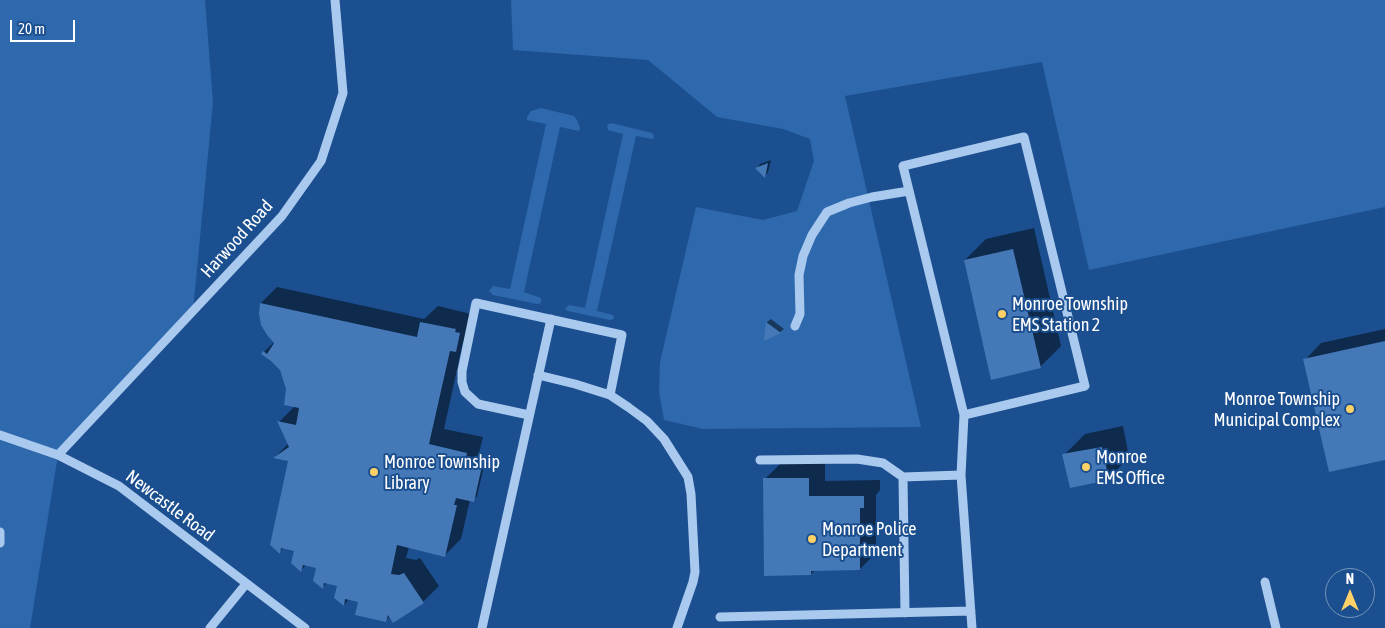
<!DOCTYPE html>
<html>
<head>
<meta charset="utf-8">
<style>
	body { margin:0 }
	#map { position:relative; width:1385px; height:628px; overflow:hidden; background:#1b4f8f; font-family:"Asap Condensed",sans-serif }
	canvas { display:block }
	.north { position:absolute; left:1325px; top:568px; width:50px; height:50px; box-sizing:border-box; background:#1b4f8f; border:1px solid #7695bc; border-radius:50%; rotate:0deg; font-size:14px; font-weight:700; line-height:20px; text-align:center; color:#fff }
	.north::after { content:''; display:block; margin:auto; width:18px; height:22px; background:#ffd166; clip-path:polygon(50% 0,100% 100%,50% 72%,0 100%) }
	.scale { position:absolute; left:10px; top:20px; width:65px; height:22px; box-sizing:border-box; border:2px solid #fff; border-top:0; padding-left:6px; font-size:15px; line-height:18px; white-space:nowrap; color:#fff; -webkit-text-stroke:4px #1b4f8f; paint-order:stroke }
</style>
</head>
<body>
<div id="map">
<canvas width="1385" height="628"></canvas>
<div class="north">N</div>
<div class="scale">20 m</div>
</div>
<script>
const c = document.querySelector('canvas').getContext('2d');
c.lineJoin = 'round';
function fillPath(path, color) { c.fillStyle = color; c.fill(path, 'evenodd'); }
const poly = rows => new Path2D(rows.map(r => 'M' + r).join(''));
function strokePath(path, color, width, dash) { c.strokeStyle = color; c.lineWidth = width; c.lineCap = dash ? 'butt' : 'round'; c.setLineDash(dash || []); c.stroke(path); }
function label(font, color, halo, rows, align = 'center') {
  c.font = font + ' "Asap Condensed",sans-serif'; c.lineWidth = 4; c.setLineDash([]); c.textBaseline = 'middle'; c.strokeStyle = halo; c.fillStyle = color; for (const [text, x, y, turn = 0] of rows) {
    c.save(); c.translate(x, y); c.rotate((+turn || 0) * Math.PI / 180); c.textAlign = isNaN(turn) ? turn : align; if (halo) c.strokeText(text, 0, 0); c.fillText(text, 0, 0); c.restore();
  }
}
const green = poly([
	[0,0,205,0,213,102,193,311,58,455,30,628,0,628],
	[511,0,1385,0,1385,207,1089,270,1042,62,845,96,921,427,703,429,664,420,659,392,660,362,696,207,763,220,797,211,814,161,810,139,783,129,717,117,648,60,513,50],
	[541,108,574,116,577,120,580,128,579,131,560,127,524,292,541,298,541,303,537,304,493,295,489,291,493,286,510,289,546,124,527,120,527,117,531,111],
	[611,123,652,133,654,136,653,139,636,136,597,311,613,315,614,319,610,320,568,311,565,309,569,305,585,308,623,134,608,130,607,125]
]);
const shadow = poly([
	[771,160,768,172,765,176,757,168,760,164],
	[1034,228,1061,346,1040,367,965,260,986,239],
	[277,287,424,319,438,306,471,314,471,334,463,342,444,429,483,437,477,461,485,462,477,496,473,500,470,500,461,539,445,555,409,547,406,558,416,560,420,558,439,586,423,602,390,616,385,621,359,601,349,599,344,605,338,585,327,582,323,587,317,567,307,564,301,570,295,550,284,547,279,552,289,460,275,457,288,444,279,422,295,406,281,369,264,352,275,341,261,303],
	[771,319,784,329,780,332,765,339,767,322],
	[1385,329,1385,458,1305,360,1321,343],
	[1123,426,1129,457,1108,479,1064,455,1085,434],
	[781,463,825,463,825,481,880,480,880,490,876,495,876,553,860,569,815,570,811,574,765,479]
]);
const building = poly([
	[768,163,765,178,755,168],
	[1013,249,1041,368,991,380,964,260],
	[260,303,417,337,420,322,456,329,455,332,460,333,456,352,450,351,429,444,467,453,465,463,482,466,474,502,456,498,454,505,457,505,445,557,397,545,391,574,399,575,404,573,424,603,393,623,388,615,386,622,355,615,358,602,345,599,344,606,334,598,337,586,324,583,323,589,313,581,316,568,303,565,301,572,291,563,294,551,281,548,280,554,270,545,288,461,273,458,289,447,277,421,296,425,299,408,284,405,286,389,280,370,271,361,261,354,263,351,267,354,274,343,267,335,261,325,259,314],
	[766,322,781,333,764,341],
	[1385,341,1385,460,1329,472,1303,359],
	[1102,447,1109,480,1070,488,1062,454],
	[763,478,809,478,809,496,864,496,864,508,860,508,860,570,811,571,811,575,764,576]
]);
const minor = poly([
	[795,326,800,314,799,275,803,256,812,235,827,212,849,203,872,197,909,191],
	[538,375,575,384,610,395,628,407,647,421,664,439,688,477,691,494,695,572,693,582,677,628],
	[529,415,478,404,465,392,462,382,462,371,476,303,622,335,610,395],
	[964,415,1085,386,1024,137,903,166,964,415,961,475,972,628],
	[0,435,58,455,119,486,305,628],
	[58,455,282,216,321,161,343,93,335,0],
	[760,460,857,459,883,463,903,477,961,475],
	[903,477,905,613],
	[0,532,0,543],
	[1265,582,1276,628],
	[720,617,971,611],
	[210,628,246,584],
	[482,628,551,319]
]);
const markers = [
	[1002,314,5,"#ffd166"],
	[1350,409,5,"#ffd166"],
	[1086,467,5,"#ffd166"],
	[374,472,5,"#ffd166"],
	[812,539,5,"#ffd166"]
];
const streetNames = [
	["Harwood Road",237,239,-48],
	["Newcastle Road",170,506,37]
];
const poiNames = [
	["Monroe Township",1012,304],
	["EMS Station 2",1012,325],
	["Monroe Township",1340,399,"right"],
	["Municipal Complex",1340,420,"right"],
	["Monroe",1096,457],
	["EMS Office",1096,478],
	["Monroe Township",384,462],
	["Library",384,483],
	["Monroe Police",822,529],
	["Department",822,550]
];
fillPath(green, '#2e69ad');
fillPath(shadow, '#0007');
fillPath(building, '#4478b7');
strokePath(minor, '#a9c9ee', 9);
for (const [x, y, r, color] of markers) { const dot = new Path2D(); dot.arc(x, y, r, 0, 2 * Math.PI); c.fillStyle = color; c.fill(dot); strokePath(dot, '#1b4f8f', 2); }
label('18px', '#fff', '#1b4f8f', streetNames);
label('18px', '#fff', '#1b4f8f', poiNames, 'left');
</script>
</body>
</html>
